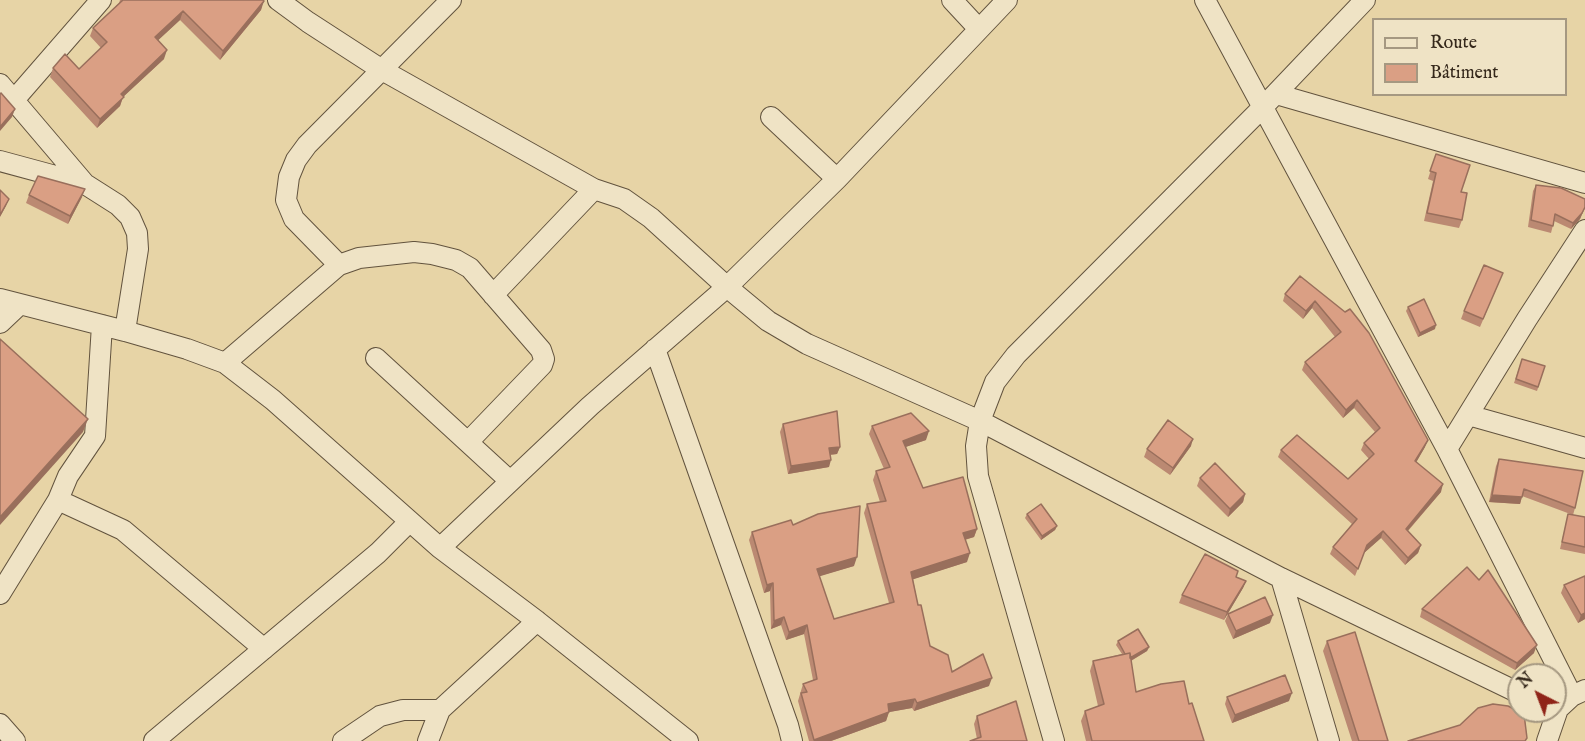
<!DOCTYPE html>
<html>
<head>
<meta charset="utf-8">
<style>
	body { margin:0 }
	#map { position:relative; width:1585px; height:741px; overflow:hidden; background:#e7d4a6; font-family:"IM FELL English",serif }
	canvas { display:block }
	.legend { position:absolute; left:1372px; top:18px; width:195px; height:78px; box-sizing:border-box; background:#efe3c5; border:2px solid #a59881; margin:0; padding:8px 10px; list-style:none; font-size:18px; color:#35281b }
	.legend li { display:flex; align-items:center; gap:12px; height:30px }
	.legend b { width:30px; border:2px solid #a59881 }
	.north { position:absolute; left:1507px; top:663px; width:60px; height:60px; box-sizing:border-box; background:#efe3c5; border:2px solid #a59881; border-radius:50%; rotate:318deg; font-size:16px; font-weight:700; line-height:24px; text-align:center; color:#35281b }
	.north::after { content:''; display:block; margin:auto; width:21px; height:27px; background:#8f2418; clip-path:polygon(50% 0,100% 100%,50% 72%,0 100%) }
</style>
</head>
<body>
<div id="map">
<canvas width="1585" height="741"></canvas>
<ul class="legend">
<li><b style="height:8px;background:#efe3c5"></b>Route</li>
<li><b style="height:16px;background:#da9f84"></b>Bâtiment</li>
</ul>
<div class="north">N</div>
</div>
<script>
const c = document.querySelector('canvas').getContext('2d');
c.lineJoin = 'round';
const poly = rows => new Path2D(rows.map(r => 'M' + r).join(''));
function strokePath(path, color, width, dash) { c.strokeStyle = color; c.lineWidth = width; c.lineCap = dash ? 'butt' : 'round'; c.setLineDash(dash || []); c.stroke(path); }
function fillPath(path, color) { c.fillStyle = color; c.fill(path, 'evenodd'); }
const minor = poly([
	[278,0,308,22,382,70,594,189,624,199,651,218,727,287,768,321,807,344,980,421,1281,578,1519,693],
	[952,0,978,28],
	[1205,0,1447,449,1572,696],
	[0,84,85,184],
	[1276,94,1585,183],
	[14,100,101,0],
	[771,117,837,179],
	[0,161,85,184,118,205,130,217,137,233,138,249,125,331],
	[339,265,294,219,286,200,289,177,296,160,307,145,451,0],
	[493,295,594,189],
	[0,299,125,331,187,349,225,363,273,400,440,548,537,621,688,741],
	[0,323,19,305],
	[655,349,788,725,792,741],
	[376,358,510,481],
	[225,363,339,265,359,258,414,252,432,254,456,260,470,268,541,350,544,359,542,365,468,442],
	[1468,415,1585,448],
	[1447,449,1527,319,1585,230],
	[58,500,123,530,264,649],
	[440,548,590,406,727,287,837,179,1007,0],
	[1281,578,1329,741],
	[0,594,58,500,68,476,95,436,102,325],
	[0,724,15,741],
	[154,741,378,553,409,522],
	[343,741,380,716,403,710,440,710],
	[428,741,440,710,537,621],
	[1054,741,978,476,976,446,980,421,995,382,1016,355,1263,107,1365,0],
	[1547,741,1558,709,1572,696,1585,690]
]);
const wall = poly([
	[120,0,263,0,261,10,220,60,180,20,158,40,164,59,123,97,120,106,97,128,50,77,53,68,79,69,101,48,90,36,93,28,119,3],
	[1436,154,1462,220,1459,228,1424,221,1433,181,1428,179],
	[1536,185,1585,199,1585,208,1580,219,1571,229,1554,221,1551,233,1528,227,1533,191],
	[29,195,82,197,68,224,26,203],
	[1300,276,1425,447,1416,462,1441,492,1408,531,1421,545,1418,553,1405,565,1381,538,1364,553,1355,576,1330,554,1333,547,1352,524,1278,457,1281,450,1348,479,1369,459,1361,450,1364,443,1375,432,1354,408,1343,418,1302,370,1305,362,1335,337,1312,308,1303,319,1283,301,1285,294],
	[1500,280,1480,327,1461,319,1464,311],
	[1408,307,1435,329,1418,337,1406,311],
	[1522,359,1545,366,1537,391,1514,383],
	[783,424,840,447,837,454,830,455,829,467,788,474,780,432],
	[872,426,926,440,905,447,923,488,977,529,974,537,965,540,967,562,913,579,918,605,930,646,952,672,989,686,914,711,912,708,889,712,886,721,831,741,809,741,798,701,803,684,813,680,804,634,786,640,781,625,771,629,770,591,764,593,749,540,752,532,793,525,854,566,819,576,834,619,889,603,864,513,867,504,880,502,873,480,876,471,884,469,869,434],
	[1191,446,1170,475,1144,457,1147,449],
	[1499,459,1575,508,1573,515,1522,496,1520,504,1489,502,1496,466],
	[1200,478,1245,494,1243,502,1228,517,1197,486],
	[1027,514,1057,526,1055,530,1041,540,1025,518],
	[1568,514,1585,517,1585,554,1560,549],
	[1236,577,1246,581,1243,588,1224,620,1179,603,1182,595],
	[1585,577,1585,619,1578,623,1561,593,1564,585],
	[1422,609,1534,653,1515,670,1420,617],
	[1228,614,1270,623,1233,639,1225,621],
	[1118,641,1149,647,1147,651,1131,661,1136,692,1189,704,1204,741,1086,741,1081,721,1085,711,1098,706,1090,671,1093,661,1122,654,1116,645],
	[1327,641,1388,741,1352,741,1323,651],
	[1227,697,1289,701,1232,723,1225,704],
	[977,716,1027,741,977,739,974,724]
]);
const shadedWall = poly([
	[264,1,261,10,220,60,223,51],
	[183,11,180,20,152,46,155,37],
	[167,50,164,59,123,97,120,106,97,128,100,119,121,94],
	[15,109,12,117,0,131,0,127],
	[85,189,82,197,68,224,70,216],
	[9,199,6,206,0,217,0,215],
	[1585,207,1580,219,1571,229,1573,223],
	[1315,301,1312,308,1303,319,1306,311],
	[1436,325,1435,329,1418,337,1420,333],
	[1357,400,1354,408,1343,418,1346,410],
	[88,419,83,432,0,525,0,517],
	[929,431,926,440,900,449,903,441],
	[1193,439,1191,446,1170,475,1173,468],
	[1428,440,1425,447,1413,468,1415,461],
	[840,447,837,454,826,455,829,448],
	[831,460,829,467,788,474,791,466],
	[1443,484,1441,492,1403,536,1406,529],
	[1245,494,1243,502,1228,517,1230,509],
	[1492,495,1522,497,1520,504,1489,502],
	[1057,526,1055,530,1041,540,1042,536],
	[977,529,974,537,960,541,963,533],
	[1383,531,1381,538,1364,553,1355,576,1367,545],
	[1421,545,1418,553,1405,565,1408,558],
	[970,553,967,562,908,581,911,572],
	[857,557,854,566,814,578,817,569],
	[1246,581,1243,588,1224,620,1227,612],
	[773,583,770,591,764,593,767,585],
	[1585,613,1585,619,1578,623,1581,615],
	[1273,615,1270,623,1233,639,1236,631],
	[784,617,781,625,771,629,774,621],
	[807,625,804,634,786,640,789,632],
	[1537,645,1534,653,1515,670,1517,663],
	[1149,647,1147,651,1127,663,1129,659],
	[992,678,989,686,914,711,917,703],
	[1292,693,1289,701,1232,723,1235,715],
	[915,699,912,708,884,713,888,704],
	[889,712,886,721,831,741,814,741,814,740]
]);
const building = poly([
	[123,0,263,0,264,1,223,51,183,11,155,37,167,50,121,94,124,97,100,119,53,68,65,54,79,69,107,42,93,28,123,0],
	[1,93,15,109,0,127,0,94,1,93],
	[1436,154,1470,165,1461,192,1467,193,1462,220,1427,213,1436,173,1430,171,1436,154],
	[38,176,85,189,70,216,29,195,38,176],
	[1536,185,1561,188,1585,199,1585,207,1582,213,1573,223,1555,214,1553,226,1531,220,1536,185],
	[0,190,9,199,0,215,0,190],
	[1484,265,1503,273,1483,319,1464,311,1484,265],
	[1300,276,1345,312,1350,309,1369,333,1428,440,1415,461,1443,484,1406,529,1421,545,1408,558,1383,531,1367,545,1358,569,1333,547,1357,519,1281,450,1297,435,1348,479,1374,454,1364,443,1380,428,1357,400,1346,410,1305,362,1341,332,1315,301,1306,311,1285,294,1300,276],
	[1424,299,1436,325,1420,333,1408,307,1424,299],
	[0,339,88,419,0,517,0,339],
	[1522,359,1545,366,1538,387,1516,379,1522,359],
	[837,411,840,447,829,448,831,460,791,466,783,424,837,411],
	[911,413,929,431,903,441,923,488,963,477,977,529,963,533,970,553,911,572,918,605,921,605,930,646,948,655,952,672,983,654,992,678,917,703,915,699,888,704,889,712,814,740,801,693,807,692,803,684,817,679,807,625,789,632,784,617,774,621,773,583,767,585,752,532,791,520,793,525,818,514,860,506,857,557,817,569,834,619,894,602,867,504,886,501,876,471,890,467,872,426,911,413],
	[1168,420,1193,439,1173,468,1147,449,1168,420],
	[1499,459,1583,471,1575,508,1524,489,1522,497,1492,495,1499,459],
	[1215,463,1245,494,1230,509,1200,478,1215,463],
	[1041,504,1057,526,1042,536,1027,514,1041,504],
	[1568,514,1585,517,1585,547,1562,542,1568,514],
	[1205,554,1238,571,1236,577,1246,581,1227,612,1182,595,1205,554],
	[1467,567,1479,580,1488,570,1537,645,1517,663,1422,609,1467,567],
	[1585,576,1585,613,1581,615,1564,585,1585,576],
	[1265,597,1273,615,1236,631,1228,614,1265,597],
	[1138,629,1149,647,1130,658,1130,653,1125,654,1118,641,1138,629],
	[1355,632,1388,741,1359,741,1327,641,1355,632],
	[1130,653,1136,692,1161,684,1184,681,1189,704,1192,703,1204,741,1092,741,1085,711,1104,704,1093,661,1130,653],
	[1285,675,1292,693,1235,715,1227,697,1285,675],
	[1016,701,1027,741,970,741,981,737,977,716,1016,701],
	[1493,704,1508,706,1524,714,1527,738,1525,741,1408,741,1460,725,1478,708,1493,704]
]);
strokePath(minor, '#62533e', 22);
strokePath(minor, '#efe3c5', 20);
fillPath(wall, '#bb8972');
fillPath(shadedWall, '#996f5c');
fillPath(building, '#da9f84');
strokePath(building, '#996f5c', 1.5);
</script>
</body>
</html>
